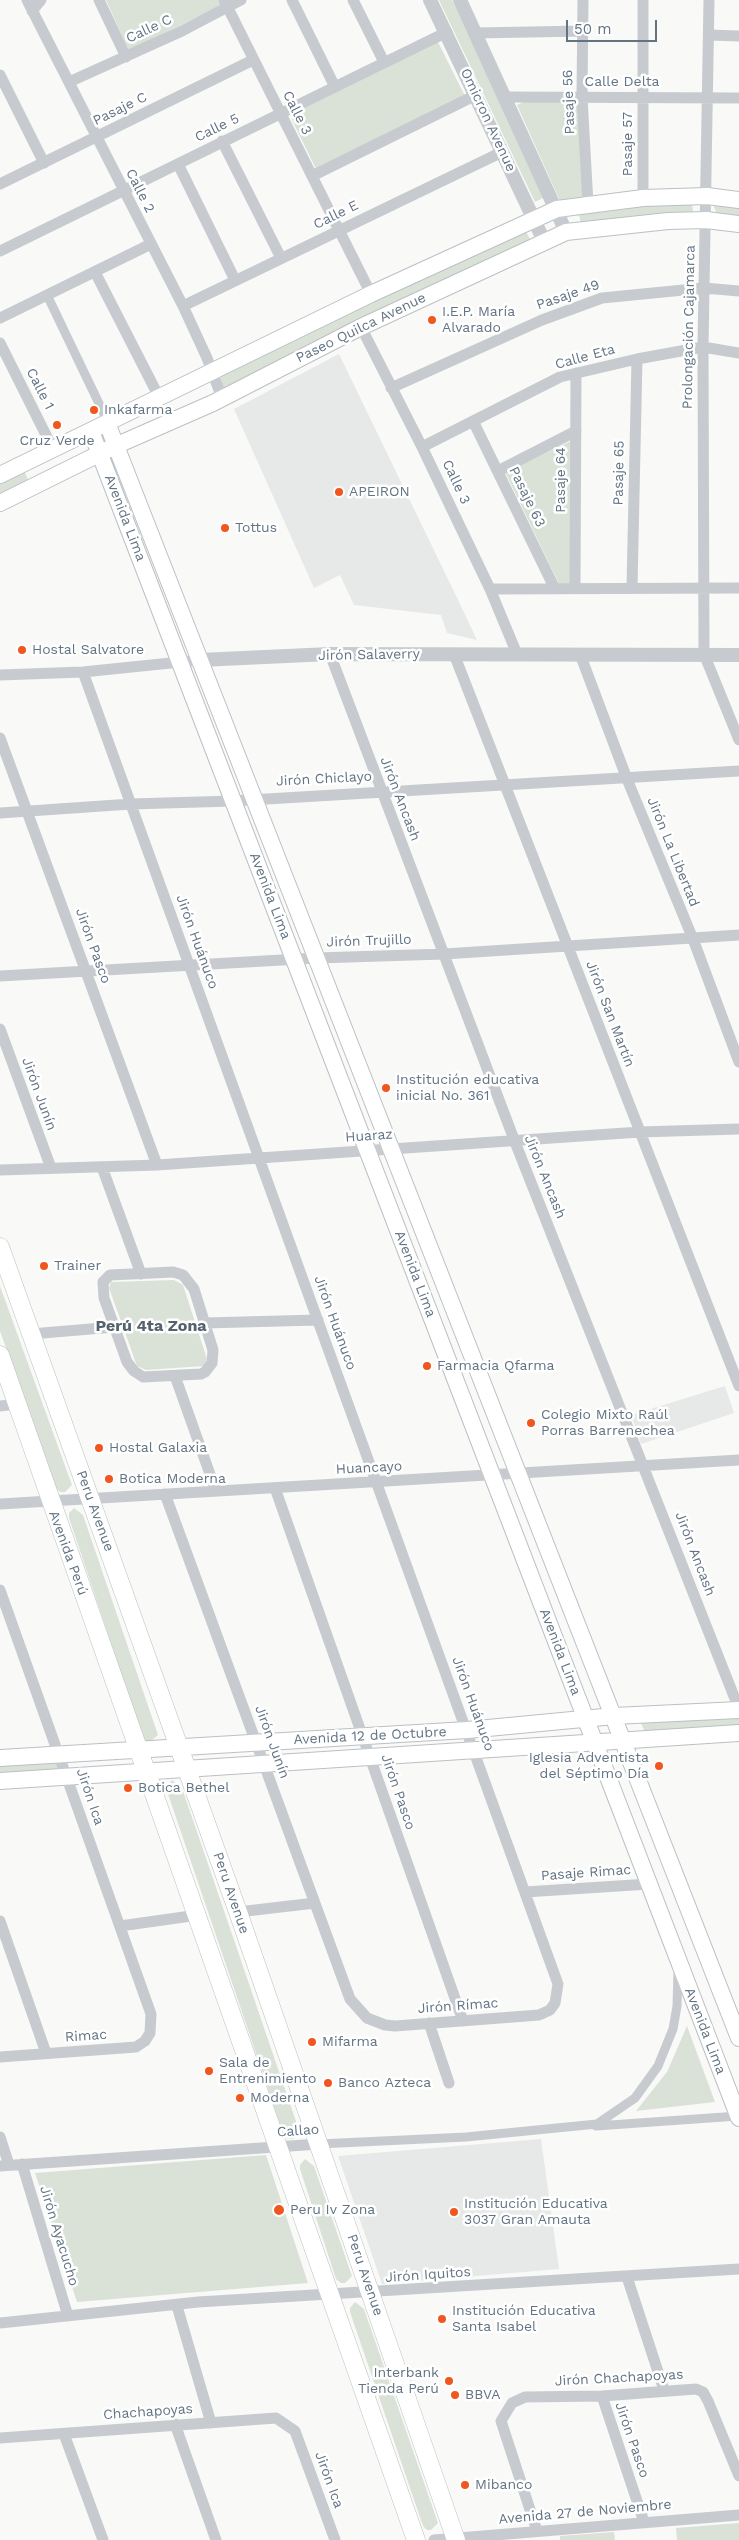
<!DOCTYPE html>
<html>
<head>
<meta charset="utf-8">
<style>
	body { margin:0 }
	#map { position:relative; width:739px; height:2540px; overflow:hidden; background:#f9f9f7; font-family:"Work Sans",sans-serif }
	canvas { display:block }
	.scale { position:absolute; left:566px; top:20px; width:91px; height:22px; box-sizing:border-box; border:2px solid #627484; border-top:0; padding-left:6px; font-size:15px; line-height:18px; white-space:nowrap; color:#627484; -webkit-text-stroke:4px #fff; paint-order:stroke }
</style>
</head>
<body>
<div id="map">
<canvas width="739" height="2540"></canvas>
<div class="scale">50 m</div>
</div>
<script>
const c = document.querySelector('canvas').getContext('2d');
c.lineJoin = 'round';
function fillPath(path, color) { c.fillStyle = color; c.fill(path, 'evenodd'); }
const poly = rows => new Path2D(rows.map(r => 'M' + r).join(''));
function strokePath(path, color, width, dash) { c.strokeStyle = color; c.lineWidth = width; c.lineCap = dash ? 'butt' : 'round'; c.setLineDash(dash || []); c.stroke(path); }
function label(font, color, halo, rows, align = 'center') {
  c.font = font + ' "Work Sans",sans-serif'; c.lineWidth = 5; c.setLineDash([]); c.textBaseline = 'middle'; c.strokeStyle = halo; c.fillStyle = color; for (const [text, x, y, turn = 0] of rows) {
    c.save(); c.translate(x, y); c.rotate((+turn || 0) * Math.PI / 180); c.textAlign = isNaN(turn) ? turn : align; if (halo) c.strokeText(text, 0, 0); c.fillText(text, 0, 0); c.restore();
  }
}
const built = poly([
	[339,354,460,604,477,640,447,633,441,615,354,605,340,575,314,588,234,409],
	[725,1386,734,1413,641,1444,631,1415],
	[541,2139,559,2269,382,2284,338,2156]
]);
const green = poly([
	[106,0,223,0,225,3,129,51],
	[439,0,452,0,547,196,535,202],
	[438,42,465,96,316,169,292,120,293,113],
	[526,101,582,101,586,197,560,201,517,105],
	[692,201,693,213,581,224,578,210],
	[717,202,739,205,739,218,717,214,714,207],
	[525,230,531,241,224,390,219,373],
	[573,440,570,583,559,584,505,472],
	[24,470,29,482,0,497,0,482],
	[174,1280,183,1285,207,1359,204,1366,146,1370,137,1366,109,1288,111,1282],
	[0,1286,72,1485,65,1492,60,1492,56,1488,0,1331],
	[74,1508,83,1515,158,1735,151,1741,147,1741,143,1738,69,1518,69,1513],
	[739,1716,739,1727,645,1732,640,1721],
	[56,1757,61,1770,0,1774,0,1760],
	[172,1780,182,1788,300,2133,293,2139,288,2139,284,2136,167,1791,167,1786],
	[687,2026,715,2102,636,2111,667,2072],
	[266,2155,308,2283,77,2302,35,2173],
	[305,2159,314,2166,352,2276,345,2283,341,2283,336,2279,300,2169,300,2165],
	[355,2302,364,2309,438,2523,431,2530,427,2530,423,2526,350,2312,350,2308],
	[739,2523,739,2540,677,2540,676,2528],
	[614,2532,615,2540,560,2540,560,2536]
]);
const pedestrian = poly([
	[47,295,105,416],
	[596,2126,738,2116],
	[319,2144,466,2137,597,2124,635,2098,658,2066,673,2029,677,2006,678,1970]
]);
const minor = poly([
	[27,0,183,306,207,358,222,398],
	[99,0,126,57],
	[224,0,371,294],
	[292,0,335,87],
	[353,0,384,62],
	[583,0,582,97,588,204],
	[643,0,643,198],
	[709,0,703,347,704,654,739,740],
	[32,11,41,0],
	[476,33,583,31],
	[709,35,739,36],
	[0,75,44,163],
	[69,82,182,31,241,0],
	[505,97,739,98],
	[222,141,281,258],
	[178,164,235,280],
	[312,176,476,95],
	[0,184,253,60],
	[0,251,447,32],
	[95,272,159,397],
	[183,306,502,152],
	[0,318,151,244],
	[361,327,422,447,490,589,517,654],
	[0,343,53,449],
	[391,388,542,320,602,298,704,288,739,291],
	[473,421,554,587],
	[422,447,560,377,637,359,703,347,739,353],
	[498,471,576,431],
	[575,587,576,373],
	[632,587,637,359],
	[490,589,739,588],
	[330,654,515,1142,739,1709],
	[454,654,739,1386],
	[580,654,627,779,693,939,739,1062],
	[83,672,558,1984,555,2003,550,2010,539,2015,395,2026,385,2025,367,2018,350,1999,165,1494],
	[0,675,83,672,200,660],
	[0,738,157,1165],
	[0,813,131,804,233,801,739,771],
	[0,976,317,958,444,954,739,935],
	[0,1029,51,1168],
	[102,1167,141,1274],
	[0,1170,157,1165,640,1132,739,1129],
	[173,1272,183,1275,194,1289,213,1350,212,1363,205,1372,201,1374,143,1377,134,1371,127,1362,104,1298,103,1282,110,1275,173,1272],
	[204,1323,318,1320],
	[31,1334,114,1327],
	[175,1376,216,1491],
	[0,1406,17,1404],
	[275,1488,463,2021],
	[0,1504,739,1460],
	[0,1590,151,2014,150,2033,145,2041,136,2047,0,2057],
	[525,1892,649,1884],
	[238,1912,315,1903],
	[0,1921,46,2053],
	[120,1926,198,1915],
	[429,2023,449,2083],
	[0,2137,9,2165],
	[22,2164,68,2316],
	[0,2166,319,2144],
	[627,2277,664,2390],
	[177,2306,211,2423],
	[0,2323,198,2302,739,2269],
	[602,2396,644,2522],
	[175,2424,216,2540],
	[64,2434,103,2540],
	[0,2438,276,2418,295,2431,335,2540],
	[537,2531,501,2421,512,2403,525,2397,602,2396,696,2389,703,2392,708,2401,739,2476],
	[434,2540,739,2515]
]);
const tertiary = poly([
	[430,0,544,241],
	[460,0,566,232],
	[200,660,330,654,739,655]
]);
const secondary = poly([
	[107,423,739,2038],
	[91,431,739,2118],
	[0,475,371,294,557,209,643,198,707,196,739,200],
	[0,503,115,446,213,403,361,327,566,232,668,221,706,220,739,224],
	[0,1758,467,1730,614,1716,739,1710],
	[0,1781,739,1733]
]);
const primary = poly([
	[0,1247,238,1912,456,2540],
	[0,1355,416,2540]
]);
const markers = [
	[432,320,5,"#f1561f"],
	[94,410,5,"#f1561f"],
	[57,425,5,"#f1561f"],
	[339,492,5,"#f1561f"],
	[225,528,5,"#f1561f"],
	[22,650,5,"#f1561f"],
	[386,1088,5,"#f1561f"],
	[44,1266,5,"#f1561f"],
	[427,1366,5,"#f1561f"],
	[531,1423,5,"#f1561f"],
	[99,1448,5,"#f1561f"],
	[109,1479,5,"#f1561f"],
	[659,1766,5,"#f1561f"],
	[128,1788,5,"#f1561f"],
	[312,2042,5,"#f1561f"],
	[209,2071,5,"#f1561f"],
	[328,2083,5,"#f1561f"],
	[240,2098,5,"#f1561f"],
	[279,2210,6,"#f1561f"],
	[454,2212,5,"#f1561f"],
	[442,2319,5,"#f1561f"],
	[449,2381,5,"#f1561f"],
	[455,2395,5,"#f1561f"],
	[465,2485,5,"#f1561f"]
];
const streetNames = [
	["Calle C",149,29,-25],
	["Calle Delta",622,82],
	["Pasaje 56",569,102,-92],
	["Pasaje C",120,109,-26],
	["Calle 3",297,113,63],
	["Omicron Avenue",488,120,65],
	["Calle 5",217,128,-26],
	["Pasaje 57",628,144,-90],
	["Calle 2",140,191,63],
	["Calle E",336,215,-26],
	["Pasaje 49",568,295,-19],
	["Prolongación Cajamarca",689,327,-89],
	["Paseo Quilca Avenue",361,328,-26],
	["Calle Eta",585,357,-15],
	["Calle 1",40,389,63],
	["Pasaje 65",619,473,-89],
	["Pasaje 64",561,480,-90],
	["Calle 3",456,482,65],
	["Pasaje 63",527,497,64],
	["Avenida Lima",125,518,69],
	["Jirón Salaverry",369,655,-1],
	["Jirón Chiclayo",324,779,-3],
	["Jirón Ancash",400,799,69],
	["Jirón La Libertad",673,852,68],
	["Avenida Lima",270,896,69],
	["Jirón Trujillo",369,941,-2],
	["Jirón Huánuco",197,942,70],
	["Jirón Pasco",93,946,70],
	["Jirón San Martín",610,1014,69],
	["Jirón Junín",39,1094,70],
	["Huaraz",369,1136,-4],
	["Jirón Ancash",545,1177,68],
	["Avenida Lima",415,1274,69],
	["Jirón Huánuco",335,1323,70],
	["Huancayo",369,1468,-3],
	["Peru Avenue",95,1511,70],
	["Avenida Perú",68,1553,70],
	["Jirón Ancash",695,1554,69],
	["Avenida Lima",560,1652,69],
	["Jirón Huánuco",473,1704,70],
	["Avenida 12 de Octubre",370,1736,-3],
	["Jirón Junín",272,1742,70],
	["Jirón Pasco",398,1792,71],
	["Jirón Ica",90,1797,71],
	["Pasaje Rimac",586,1873,-4],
	["Peru Avenue",231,1893,71],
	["Jirón Rímac",458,2006,-4],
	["Avenida Lima",705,2031,69],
	["Rimac",86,2036,-4],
	["Callao",298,2131,-4],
	["Jirón Ayacucho",59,2236,73],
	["Peru Avenue",365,2275,71],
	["Jirón Iquitos",428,2275,-4],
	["Jirón Chachapoyas",619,2378,-3],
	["Chachapoyas",148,2412,-4],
	["Jirón Pasco",632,2440,71],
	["Jirón Ica",329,2480,70],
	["Avenida 27 de Noviembre",585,2512,-5]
];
const poiNames = [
	["I.E.P. María",442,312],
	["Alvarado",442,328],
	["Inkafarma",104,410],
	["Cruz Verde",57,441,"center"],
	["APEIRON",349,492],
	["Tottus",235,528],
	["Hostal Salvatore",32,650],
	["Institución educativa",396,1080],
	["inicial No. 361",396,1096],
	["Trainer",54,1266],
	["Farmacia Qfarma",437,1366],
	["Colegio Mixto Raúl",541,1415],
	["Porras Barrenechea",541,1431],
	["Hostal Galaxia",109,1448],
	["Botica Moderna",119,1479],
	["Iglesia Adventista",649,1758,"right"],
	["del Séptimo Día",649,1774,"right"],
	["Botica Bethel",138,1788],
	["Mifarma",322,2042],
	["Sala de",219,2063],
	["Entrenimiento",219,2079],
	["Banco Azteca",338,2083],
	["Moderna",250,2098],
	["Institución Educativa",464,2204],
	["3037 Gran Amauta",464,2220],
	["Peru Iv Zona",290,2210],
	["Institución Educativa",452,2311],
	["Santa Isabel",452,2327],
	["Interbank",439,2373,"right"],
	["Tienda Perú",439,2389,"right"],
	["BBVA",465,2395],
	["Mibanco",475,2485]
];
const quarterNames = [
	["Perú 4ta Zona",151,1326]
];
fillPath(built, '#e7e8e8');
fillPath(green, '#dae2d7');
strokePath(secondary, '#bbc0c5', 18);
strokePath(primary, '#bcc0c4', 19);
strokePath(pedestrian, '#c7cbcf', 9);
strokePath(minor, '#c7cbcf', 11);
strokePath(tertiary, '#c7cbcf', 14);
strokePath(secondary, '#fff', 16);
strokePath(primary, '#fff', 18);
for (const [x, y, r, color] of markers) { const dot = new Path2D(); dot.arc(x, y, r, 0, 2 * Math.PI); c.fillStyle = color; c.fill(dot); strokePath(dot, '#fff', 2); }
label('14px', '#627484', '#fff', streetNames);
label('14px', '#627484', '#fff', poiNames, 'left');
label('bold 16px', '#54626e', '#fff', quarterNames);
</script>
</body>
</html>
